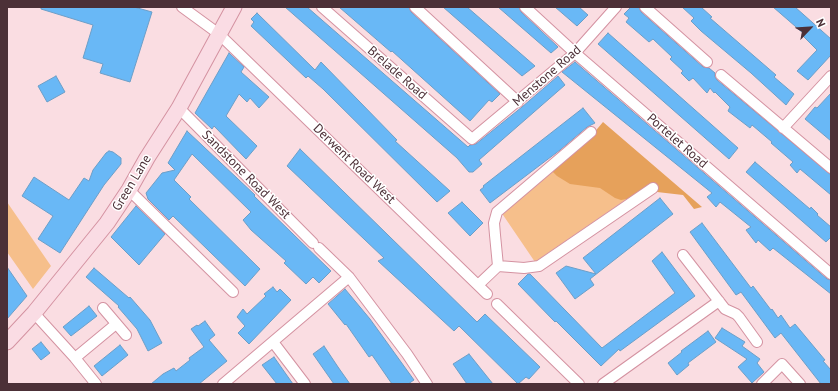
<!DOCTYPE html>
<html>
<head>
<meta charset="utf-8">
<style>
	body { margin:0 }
	#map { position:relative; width:838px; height:391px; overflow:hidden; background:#fadde2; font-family:"PT Sans",sans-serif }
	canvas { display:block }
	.frame { position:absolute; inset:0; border:8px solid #4c3037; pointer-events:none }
	.north { position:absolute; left:790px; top:8px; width:40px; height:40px; -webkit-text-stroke:3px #fff; paint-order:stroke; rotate:65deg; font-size:11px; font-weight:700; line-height:16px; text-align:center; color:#4c3037 }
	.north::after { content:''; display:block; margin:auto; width:14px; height:18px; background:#4c3037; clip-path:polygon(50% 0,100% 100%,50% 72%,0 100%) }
</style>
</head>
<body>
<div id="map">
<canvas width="838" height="391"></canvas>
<div class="frame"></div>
<div class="north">N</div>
</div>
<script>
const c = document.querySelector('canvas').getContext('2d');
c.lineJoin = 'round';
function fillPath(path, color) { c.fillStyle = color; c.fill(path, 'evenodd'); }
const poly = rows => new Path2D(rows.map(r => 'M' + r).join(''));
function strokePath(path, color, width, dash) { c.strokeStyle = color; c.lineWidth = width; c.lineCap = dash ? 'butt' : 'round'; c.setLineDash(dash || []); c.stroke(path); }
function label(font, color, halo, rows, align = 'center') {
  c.font = font + ' "PT Sans",sans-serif'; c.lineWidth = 3; c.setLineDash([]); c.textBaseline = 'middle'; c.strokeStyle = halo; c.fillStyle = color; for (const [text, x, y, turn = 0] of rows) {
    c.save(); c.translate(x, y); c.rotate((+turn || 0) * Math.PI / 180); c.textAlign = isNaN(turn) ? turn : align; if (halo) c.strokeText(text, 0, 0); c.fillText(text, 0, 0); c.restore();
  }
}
const green = poly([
	[591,144,634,194,535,262,501,212,550,173],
	[7,202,51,266,33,289,7,252]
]);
const forest = poly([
	[603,122,702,207,694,209,683,195,657,192,642,199,632,198,621,200,615,198,600,188,570,184,557,176,552,171,587,141]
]);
const building = poly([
	[41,7,134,7,152,12,130,82,100,73,103,64,83,58,93,25,41,9,41,7],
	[285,7,307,7,468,147,470,145,476,144,522,107,558,76,565,85,479,160,482,164,473,172,469,172,457,158,285,7],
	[339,7,409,7,411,12,500,94,492,102,489,100,470,121,392,51,391,52,339,7],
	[443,7,467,7,535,66,522,76,443,7],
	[498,7,519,7,521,12,558,47,551,53,498,7],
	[555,7,579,7,588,15,577,26,555,7],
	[631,7,639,7,641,12,703,67,709,68,715,73,715,77,717,80,831,175,831,195,800,169,797,173,790,165,793,162,771,143,772,142,752,125,750,128,728,111,730,107,715,92,714,93,710,88,707,93,693,78,689,81,681,73,683,71,670,59,672,57,653,39,649,42,626,22,629,18,624,14,631,7],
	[682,7,701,7,712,17,710,18,776,75,774,77,794,94,786,105,751,73,701,31,691,21,694,18,682,7],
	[773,7,795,7,831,39,831,55,808,80,797,71,817,50,802,35,803,33,773,7],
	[257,13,315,70,321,62,397,140,395,141,450,191,437,202,323,89,308,76,306,78,251,26,254,22,251,19,257,13],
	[608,33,738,148,729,159,598,44,608,33],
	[229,53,244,67,241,72,269,97,259,108,250,98,247,102,239,94,226,116,257,146,246,159,214,126,212,129,195,113,229,53],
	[575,62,827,279,831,280,831,294,773,248,770,251,758,240,756,243,746,230,751,227,720,202,716,207,707,197,712,193,562,72,575,62],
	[56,76,65,92,47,102,38,86,56,76],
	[831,93,831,141,805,119,815,107,817,108,831,93],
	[583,108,595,123,587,127,560,150,490,203,480,190,484,187,483,186,583,108],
	[187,131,255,195,254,196,331,271,319,283,313,277,306,284,284,263,286,261,251,230,243,220,251,212,192,154,174,180,191,197,189,199,260,269,245,286,173,216,169,220,148,199,146,193,162,173,175,170,168,163,187,131],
	[300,149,477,322,485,314,540,367,529,379,526,377,518,384,459,326,454,331,378,261,384,258,287,166,300,149],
	[109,151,113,152,121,158,121,164,104,185,60,253,38,239,53,216,22,196,34,177,69,200,84,178,89,181,93,170,106,153,109,151],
	[755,162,810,209,811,207,818,214,817,215,831,227,831,237,826,242,746,172,755,162],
	[660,198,673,214,590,279,594,285,575,299,556,273,566,266,596,274,583,258,660,198],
	[462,202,483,223,470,236,448,213,462,202],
	[136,206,165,234,139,265,111,237,136,206],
	[702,223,751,288,753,286,771,310,772,309,778,318,781,315,790,328,795,324,825,360,823,361,831,370,831,384,821,384,781,333,775,338,741,292,736,295,690,232,702,223],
	[662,252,695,296,620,351,619,349,601,366,556,321,555,322,518,284,528,274,530,274,602,348,675,293,652,261,662,252],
	[7,267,27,296,7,319,7,267],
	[94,268,129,298,130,297,150,320,162,343,148,351,137,329,118,307,119,306,86,277,94,268],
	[273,287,277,292,280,289,291,300,249,344,238,333,245,326,237,317,243,309,247,314,266,296,264,294,273,287],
	[345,289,370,319,414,380,408,384,392,384,372,355,369,357,346,324,345,325,328,304,345,289],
	[89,306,97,316,71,336,63,327,89,306],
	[205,321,215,335,209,340,227,361,199,384,151,384,163,374,174,368,176,371,190,360,189,358,204,347,191,329,197,325,198,326,205,321],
	[722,328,745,342,742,346,760,359,757,363,764,372,752,383,738,367,747,359,715,338,722,328],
	[708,331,716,342,688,363,689,365,677,375,668,363,682,352,681,351,708,331],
	[41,342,50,353,41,360,32,349,41,342],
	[120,345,128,355,102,376,94,366,120,345],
	[324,346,338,367,350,384,334,384,313,354,324,346],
	[469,354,493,384,467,384,453,364,469,354],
	[274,357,281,367,293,384,277,384,262,365,274,357]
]);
const minor = poly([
	[182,7,219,34,487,294],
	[322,7,472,139,575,53,616,7],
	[415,7,518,102],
	[525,7,575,53,831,274],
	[645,7,707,62],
	[721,75,831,168],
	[179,108,313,243],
	[783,128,831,76],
	[129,190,233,292],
	[319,248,349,277,407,354,427,384],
	[683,255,725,309,736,314,739,317,757,342],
	[498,266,524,268,539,266,653,188],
	[478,285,498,266,495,235,494,223,497,212,591,132],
	[497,304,579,384],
	[103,308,126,335],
	[34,313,75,358,96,384],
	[273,342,305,384],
	[75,358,116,324],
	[223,384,349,277],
	[603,384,719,301],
	[762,384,782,364,800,384]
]);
const secondary = poly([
	[7,342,34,313,107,223,129,190,147,158,179,108,234,7]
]);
const streetNames = [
	["Brelade Road",397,73,41],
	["Menstone Road",547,76,-41],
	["Portelet Road",677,141,41],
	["Derwent Road West",354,164,44],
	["Sandstone Road West",246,175,45],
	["Green Lane",132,183,-59]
];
fillPath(green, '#f6bf8b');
fillPath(forest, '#e6a15b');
fillPath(building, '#69b8f6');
strokePath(building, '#6c9ec7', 1);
strokePath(minor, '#d492a1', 12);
strokePath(secondary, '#d492a1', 17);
strokePath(minor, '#fff', 10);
strokePath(secondary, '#fadce4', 15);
label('13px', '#4c3037', '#fff', streetNames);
</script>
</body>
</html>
